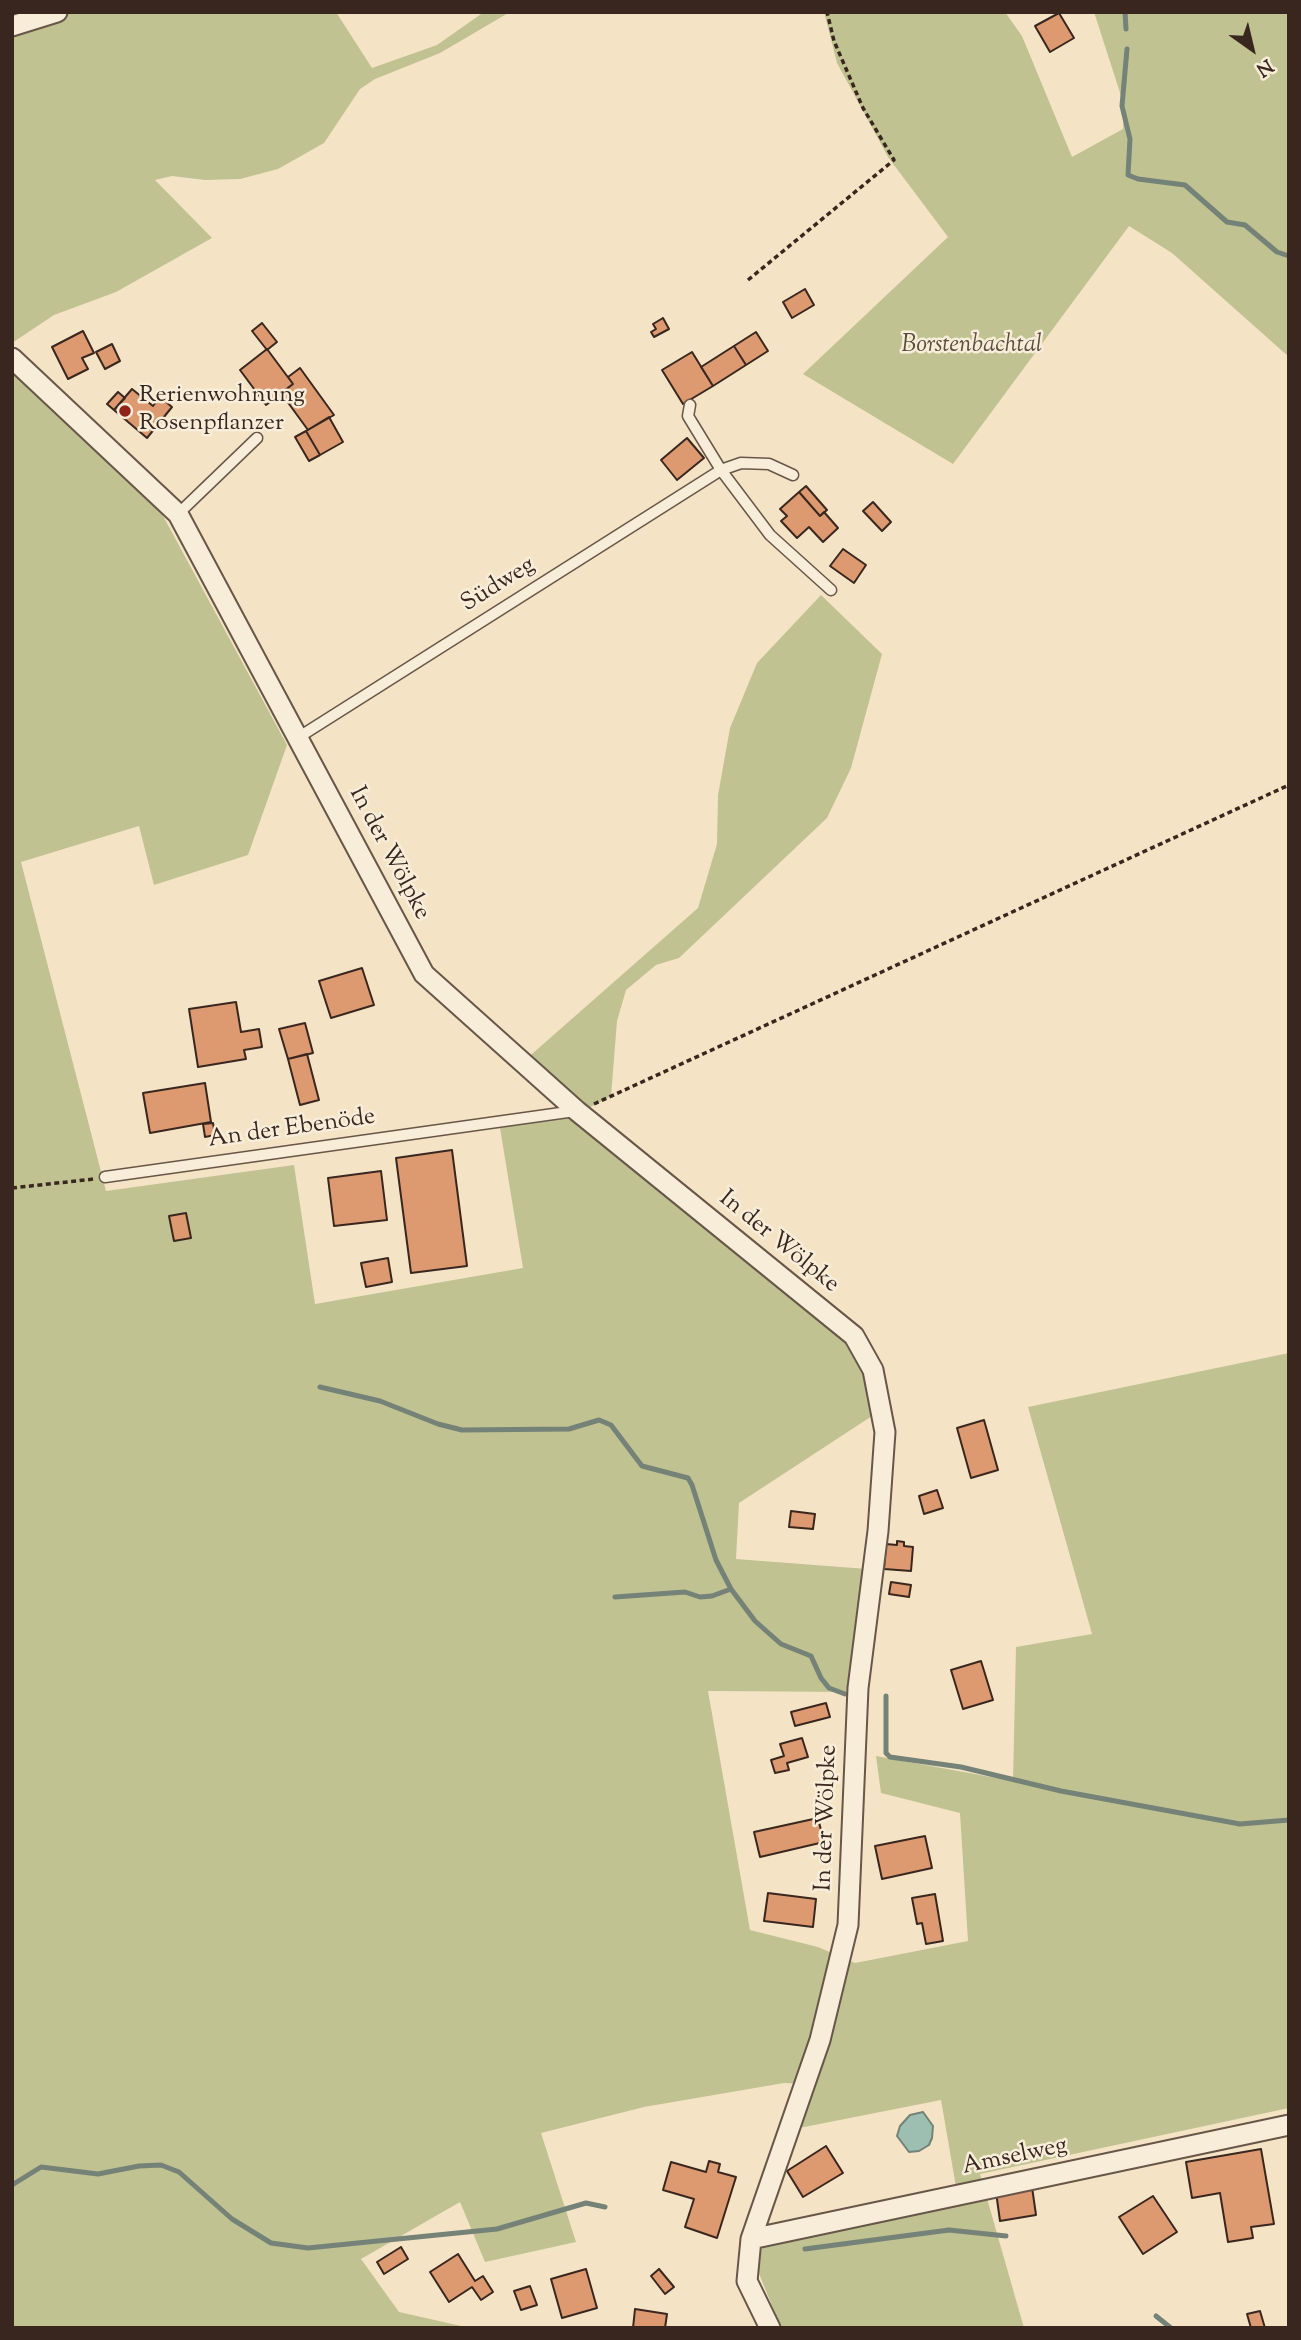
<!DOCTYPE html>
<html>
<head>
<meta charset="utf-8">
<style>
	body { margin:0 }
	#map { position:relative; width:1301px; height:2340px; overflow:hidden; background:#f4e4c5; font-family:"Sorts Mill Goudy",serif }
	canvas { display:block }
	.frame { position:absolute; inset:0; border:14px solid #39271f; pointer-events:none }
	.north { position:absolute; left:1217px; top:14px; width:70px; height:70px; -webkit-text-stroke:5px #f8edd9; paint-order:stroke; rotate:146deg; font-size:19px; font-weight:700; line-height:28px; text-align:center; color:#39271f }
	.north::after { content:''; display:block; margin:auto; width:24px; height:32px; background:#39271f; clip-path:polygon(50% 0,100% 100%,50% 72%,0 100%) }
</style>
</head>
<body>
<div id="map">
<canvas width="1301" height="2340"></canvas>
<div class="frame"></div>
<div class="north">N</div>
</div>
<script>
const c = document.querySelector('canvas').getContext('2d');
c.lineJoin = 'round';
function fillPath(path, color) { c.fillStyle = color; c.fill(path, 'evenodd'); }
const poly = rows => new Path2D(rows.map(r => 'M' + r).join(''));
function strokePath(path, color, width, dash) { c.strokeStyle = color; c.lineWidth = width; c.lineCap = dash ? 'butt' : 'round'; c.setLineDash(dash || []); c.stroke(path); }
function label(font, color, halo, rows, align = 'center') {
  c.font = font + ' "Sorts Mill Goudy",serif'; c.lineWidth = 5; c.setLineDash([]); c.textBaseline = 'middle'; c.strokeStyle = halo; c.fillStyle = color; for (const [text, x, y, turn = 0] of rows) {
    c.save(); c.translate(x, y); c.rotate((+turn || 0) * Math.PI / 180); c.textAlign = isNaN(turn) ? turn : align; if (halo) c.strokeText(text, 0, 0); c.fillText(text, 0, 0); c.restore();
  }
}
const green = poly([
	[12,12,336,12,372,68,437,45,484,12,510,12,440,53,375,79,360,89,324,143,278,169,240,179,205,180,172,176,155,180,212,238,116,292,54,315,12,343],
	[824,12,1005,12,1022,36,1072,157,1123,129,1124,105,1094,12,1289,12,1289,357,1172,253,1129,226,953,464,803,374,948,237,888,157,837,63],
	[12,365,162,514,287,745,248,855,154,885,139,826,21,862,106,1191,294,1165,315,1304,523,1268,500,1128,574,1115,516,1068,698,908,717,844,718,795,730,728,757,663,821,595,882,654,851,768,827,818,679,958,656,965,626,990,617,1021,611,1096,583,1111,861,1331,883,1370,890,1413,872,1416,739,1503,736,1559,867,1569,851,1692,708,1691,750,1930,818,1947,855,1963,968,1941,960,1813,881,1793,876,1756,1013,1781,1016,1647,1092,1634,1028,1407,1289,1353,1289,2108,980,2174,1024,2328,781,2328,743,2234,956,2187,941,2100,784,2131,805,2084,784,2083,644,2107,541,2133,576,2242,485,2262,460,2202,361,2259,399,2312,470,2328,12,2328]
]);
const water = poly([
	[923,2112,933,2126,932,2138,929,2145,919,2151,909,2152,897,2136,900,2126,910,2115,923,2112]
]);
const stream = poly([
	[1125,12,1126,29],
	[1127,49,1122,106,1130,139,1128,175,1138,179,1185,185,1227,222,1245,225,1277,252,1289,256],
	[320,1387,380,1401,438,1424,462,1430,569,1429,599,1420,611,1425,642,1466,688,1478,692,1485,716,1560,731,1589,755,1621,781,1644,811,1656,821,1678,829,1688,845,1694],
	[615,1597,685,1592,700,1597,712,1596,731,1589],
	[886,1696,886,1753,890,1757,961,1767,1061,1791,1240,1824,1289,1820],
	[12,2185,41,2167,98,2174,139,2166,161,2165,179,2172,232,2219,271,2243,308,2248,497,2229,586,2203,605,2207],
	[805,2249,949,2230,1006,2236],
	[1156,2316,1171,2328]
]);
const building = poly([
	[1059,13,1074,38,1050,52,1035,26,1059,13],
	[805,289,814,305,792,318,783,302,805,289],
	[663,318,669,329,654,337,651,332,656,329,653,324,663,318],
	[262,323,277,342,267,350,252,331,262,323],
	[83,331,94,353,82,358,88,369,68,379,52,347,83,331],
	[756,332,768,351,746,365,734,346,756,332],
	[112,344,120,361,105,369,96,352,112,344],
	[734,346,746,365,713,386,701,367,734,346],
	[267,349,293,384,266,405,240,370,267,349],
	[692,352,713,386,683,404,662,370,692,352],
	[300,368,334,415,308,430,281,393,293,384,288,377,300,368],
	[132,389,153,406,160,397,172,407,147,438,114,410,132,389],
	[118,392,125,398,114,410,107,404,118,392],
	[329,417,343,442,320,455,306,431,329,417],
	[306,431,320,455,309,461,295,437,306,431],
	[687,438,704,458,677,480,661,460,687,438],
	[806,486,827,510,820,516,799,492,806,486],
	[799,492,820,516,824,512,838,528,823,542,809,527,797,538,781,521,787,516,780,509,799,492],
	[873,502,891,522,882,531,863,511,873,502],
	[843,549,866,565,854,583,830,566,843,549],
	[362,968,374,1005,331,1018,319,981,362,968],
	[236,1002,241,1032,259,1029,262,1047,244,1050,246,1059,198,1067,189,1009,236,1002],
	[305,1023,313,1053,288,1059,279,1029,305,1023],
	[307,1054,319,1100,300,1105,288,1059,307,1054],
	[205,1083,211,1122,150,1133,143,1093,205,1083],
	[213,1123,215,1135,205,1137,203,1124,213,1123],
	[452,1150,467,1266,411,1273,396,1158,452,1150],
	[381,1171,387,1220,334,1226,328,1178,381,1171],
	[186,1213,191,1238,174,1241,169,1216,186,1213],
	[388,1258,392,1282,366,1287,361,1263,388,1258],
	[984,1420,998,1470,971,1478,957,1428,984,1420],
	[937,1490,943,1508,924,1514,919,1496,937,1490],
	[791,1511,815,1514,813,1529,789,1527,791,1511],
	[897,1541,904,1542,904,1546,913,1547,911,1571,884,1569,886,1544,897,1545,897,1541],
	[891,1582,911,1585,909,1597,889,1594,891,1582],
	[981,1661,993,1700,963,1709,951,1670,981,1661],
	[826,1703,830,1717,795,1726,791,1712,826,1703],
	[802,1738,808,1757,787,1763,789,1770,775,1773,771,1760,784,1756,780,1744,802,1738],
	[818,1818,824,1842,760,1857,754,1832,818,1818],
	[925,1836,932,1868,882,1879,875,1846,925,1836],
	[768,1893,816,1899,813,1927,764,1921,768,1893],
	[935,1894,943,1941,926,1944,922,1923,917,1924,912,1898,935,1894],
	[826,2146,843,2173,803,2197,787,2171,826,2146],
	[1261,2149,1274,2224,1251,2227,1253,2238,1228,2242,1220,2193,1192,2198,1186,2162,1261,2149],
	[709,2161,720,2164,718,2172,736,2177,717,2238,685,2227,694,2199,663,2190,671,2162,706,2172,709,2161],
	[1032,2187,1036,2215,1000,2221,996,2192,1032,2187],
	[1153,2196,1177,2232,1143,2254,1119,2217,1153,2196],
	[401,2247,408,2259,384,2274,377,2262,401,2247],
	[458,2254,475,2281,483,2276,493,2292,481,2300,472,2287,449,2302,430,2272,458,2254],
	[586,2269,597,2308,562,2318,551,2279,586,2269],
	[659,2269,674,2287,665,2294,651,2276,659,2269],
	[530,2286,537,2305,521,2310,514,2291,530,2286],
	[635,2309,667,2314,665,2328,633,2328,635,2309],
	[1260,2311,1265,2328,1251,2328,1247,2314,1260,2311]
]);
const path = poly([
	[748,280,894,160,863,108,834,41,827,12],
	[594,1104,1289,785],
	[12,1188,94,1179]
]);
const lane = poly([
	[793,475,769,464,741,463,721,470,770,535,831,590],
	[178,514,257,438],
	[299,737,721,470,688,416,690,405],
	[105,1177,575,1111]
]);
const street = poly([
	[12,26,57,12],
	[12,358,178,514,424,974,577,1111,854,1336,873,1370,885,1432,878,1531,858,1688,848,1925,820,2040,751,2239,747,2281,770,2328],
	[751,2239,1289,2125]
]);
const markers = [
	[125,411,7,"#8f2418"]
];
const parkNames = [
	["Borstenbachtal",972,347]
];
const poiNames = [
	["Rerienwohnung",139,397],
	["Rosenpflanzer",139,425]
];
const streetNames = [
	["Südweg",499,586,-32],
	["In der Wölpke",388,854,62],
	["An der Ebenöde",292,1130,-8],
	["In der Wölpke",778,1243,39],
	["In der Wölpke",828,1818,-88],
	["Amselweg",1015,2158,-12]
];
fillPath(green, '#c0c291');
fillPath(water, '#9cbfb1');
strokePath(water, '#748277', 2);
strokePath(stream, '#748277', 5);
fillPath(building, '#dd9970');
strokePath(building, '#39271f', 2);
strokePath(lane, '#685648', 13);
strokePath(street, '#685648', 23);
strokePath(path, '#39271f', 3.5, [5, 3.5]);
strokePath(lane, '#f8edd9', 10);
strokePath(street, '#f8edd9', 19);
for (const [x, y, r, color] of markers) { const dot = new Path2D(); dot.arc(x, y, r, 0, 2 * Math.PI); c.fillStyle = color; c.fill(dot); strokePath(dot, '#f8edd9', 2.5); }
label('italic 24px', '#5b4e3c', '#f8edd9', parkNames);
label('24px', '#39271f', '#f8edd9', poiNames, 'left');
label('24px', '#39271f', '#f8edd9', streetNames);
</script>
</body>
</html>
